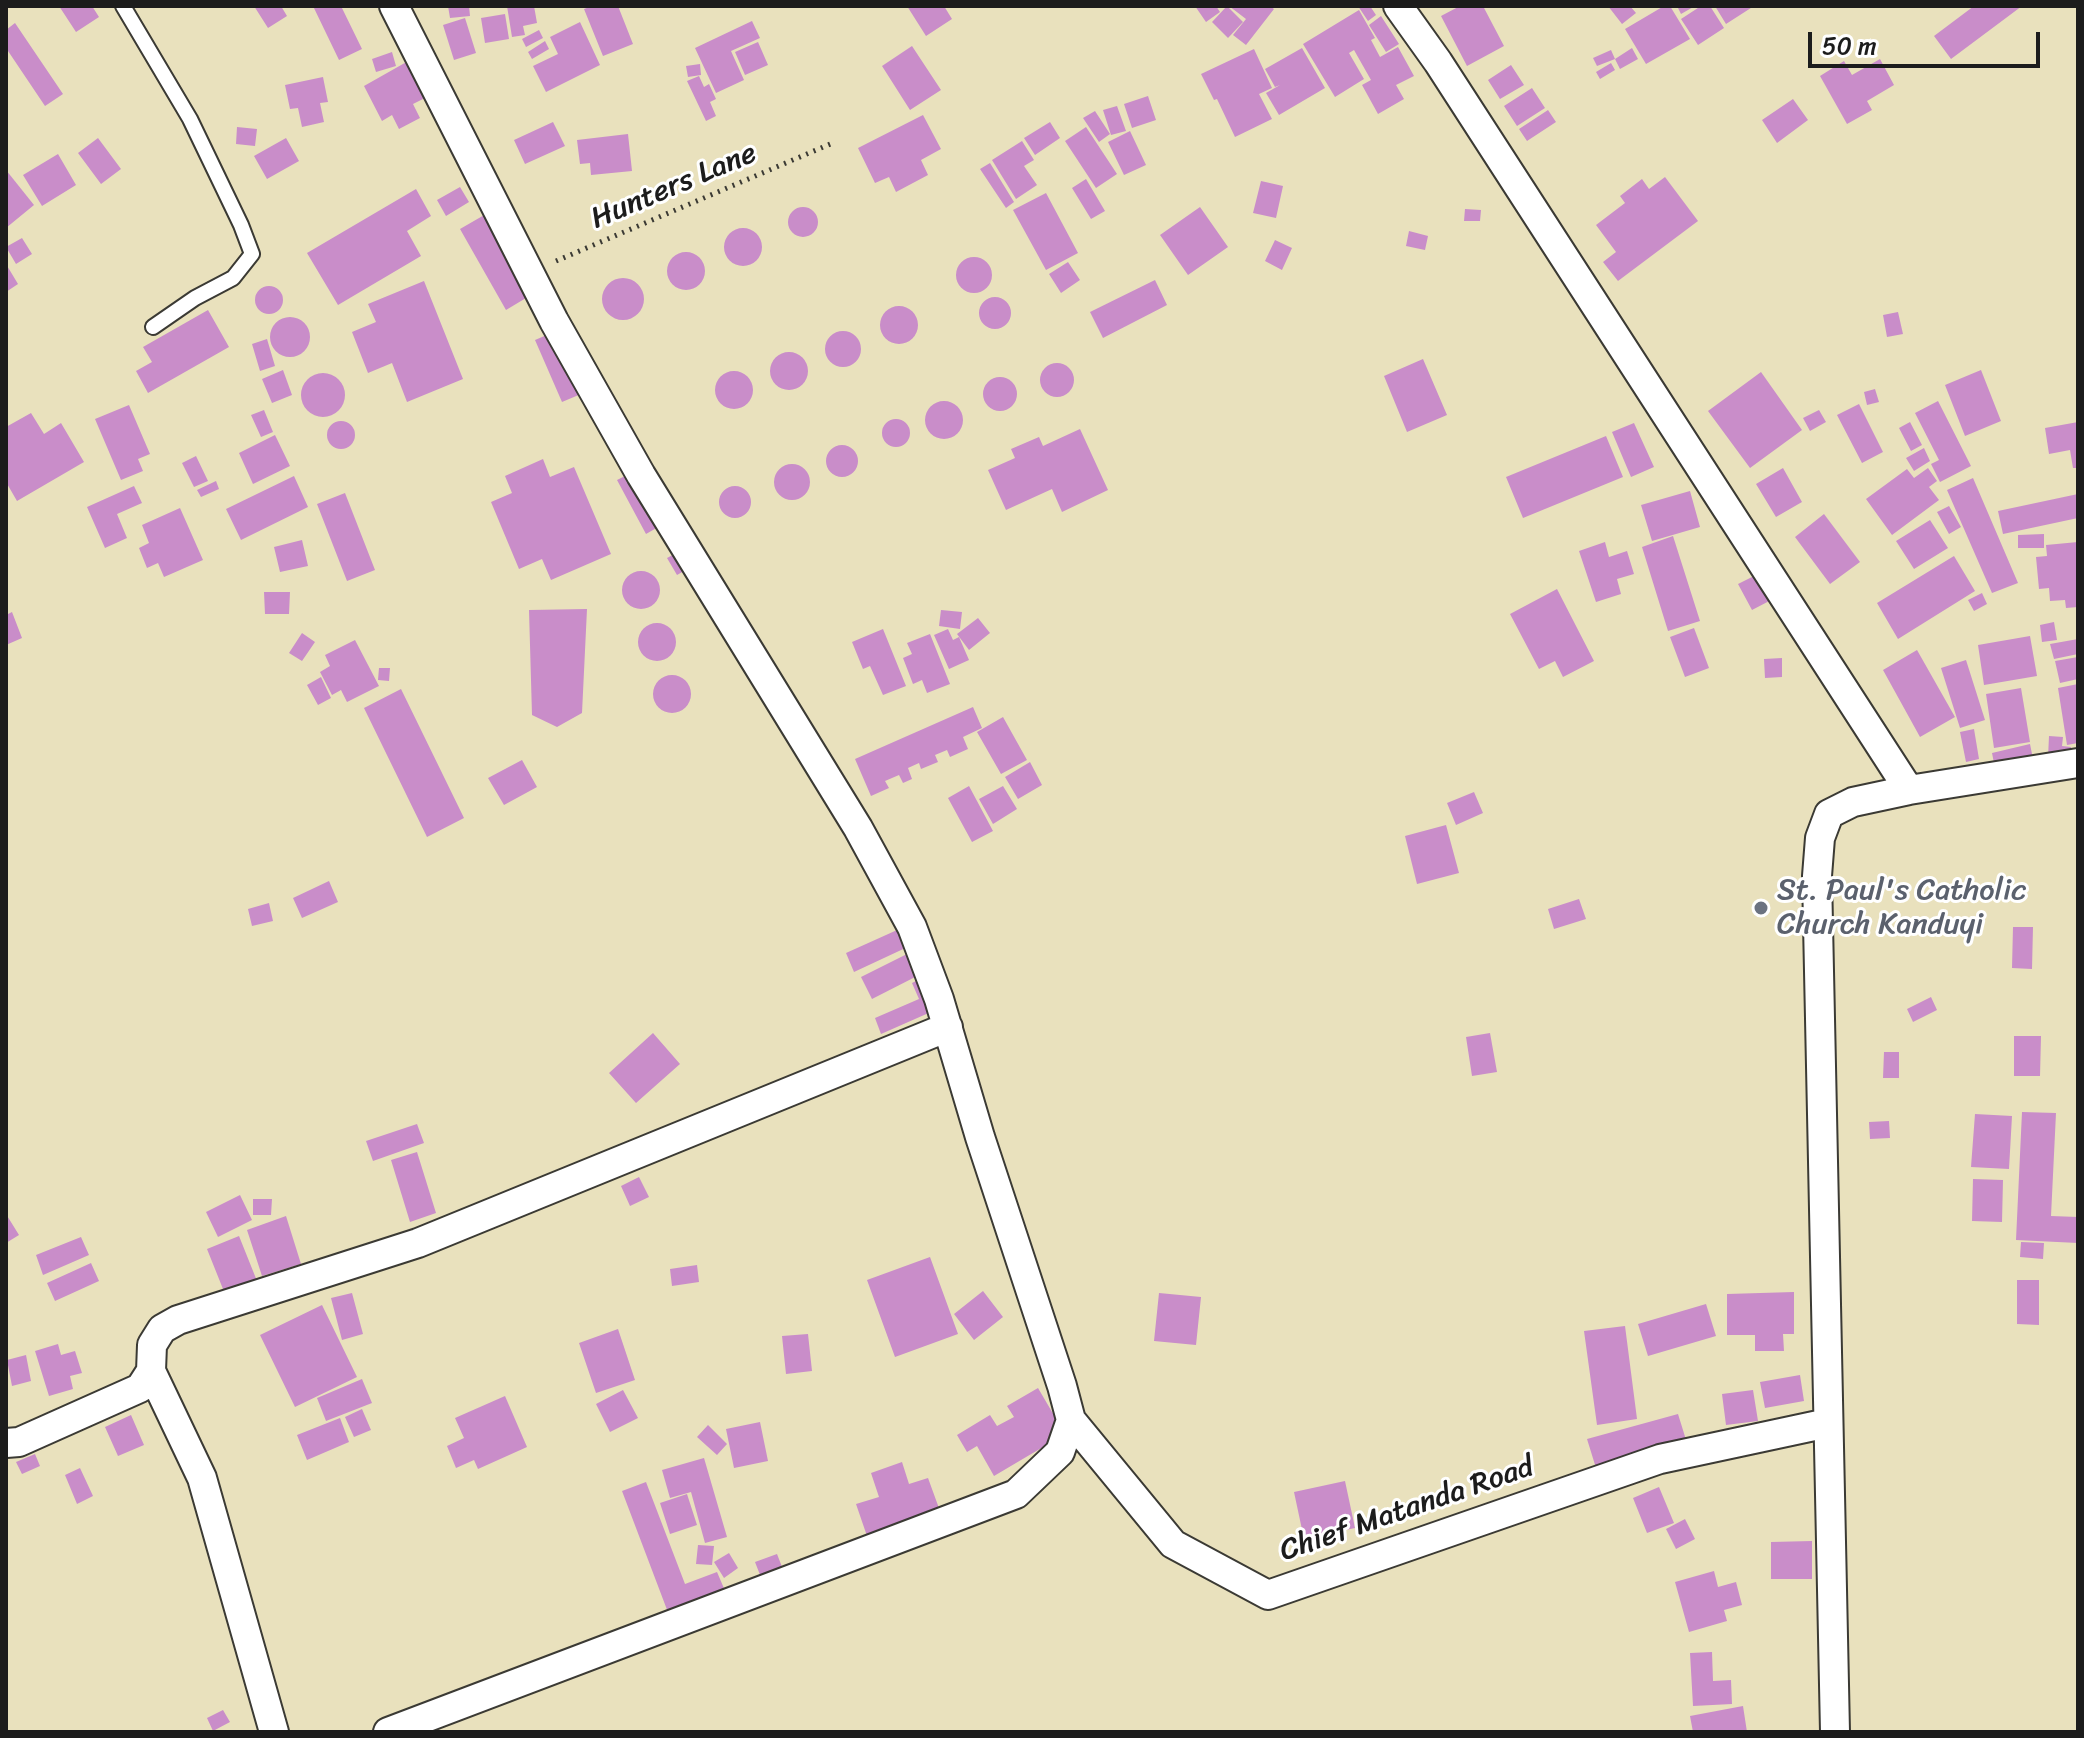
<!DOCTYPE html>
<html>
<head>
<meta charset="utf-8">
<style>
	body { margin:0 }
	#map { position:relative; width:2084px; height:1738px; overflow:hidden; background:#e9e1bd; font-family:Sriracha,sans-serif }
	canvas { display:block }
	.frame { position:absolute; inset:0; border:8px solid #1c1c1c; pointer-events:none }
	.scale { position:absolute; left:1808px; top:32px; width:232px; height:36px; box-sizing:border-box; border:4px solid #1c1c1c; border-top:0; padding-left:10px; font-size:24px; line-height:28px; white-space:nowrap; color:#1c1c1c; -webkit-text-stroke:6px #fff; paint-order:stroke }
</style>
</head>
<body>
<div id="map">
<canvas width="2084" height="1738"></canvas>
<div class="frame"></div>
<div class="scale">50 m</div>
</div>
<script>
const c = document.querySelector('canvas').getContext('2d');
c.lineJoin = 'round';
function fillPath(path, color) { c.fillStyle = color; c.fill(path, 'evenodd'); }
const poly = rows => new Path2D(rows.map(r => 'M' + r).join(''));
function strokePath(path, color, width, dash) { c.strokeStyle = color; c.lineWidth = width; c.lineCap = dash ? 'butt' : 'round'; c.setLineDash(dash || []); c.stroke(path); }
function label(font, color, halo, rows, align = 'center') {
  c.font = font + ' Sriracha,sans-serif'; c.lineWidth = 6; c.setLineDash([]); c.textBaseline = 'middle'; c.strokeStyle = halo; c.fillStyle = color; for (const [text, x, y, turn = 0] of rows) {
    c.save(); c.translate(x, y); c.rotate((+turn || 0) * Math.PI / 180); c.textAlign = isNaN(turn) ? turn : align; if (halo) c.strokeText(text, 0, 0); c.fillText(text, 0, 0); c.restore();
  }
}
const building = poly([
	[59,6,92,6,99,17,76,32],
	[254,6,281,6,287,16,268,28],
	[313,6,341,6,362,49,339,60],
	[448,6,469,6,470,16,450,18],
	[507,6,534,6,537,23,523,26,525,35,512,37],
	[592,6,618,6,633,44,603,56,584,9],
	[907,6,944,6,952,19,926,36],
	[1195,6,1216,6,1220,12,1206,22],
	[1227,6,1243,22,1228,38,1212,22],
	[1229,6,1270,6,1274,9,1246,45,1233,35,1246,19],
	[1358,6,1370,6,1376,15,1368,21],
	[1460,6,1483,6,1504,46,1467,66,1441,16],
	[1608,6,1630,6,1636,13,1622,24],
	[1664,6,1670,6,1690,39,1646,64,1625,29],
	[1677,6,1695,6,1681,14],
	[1701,6,1710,6,1724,28,1698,45,1681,19],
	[1715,6,1754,6,1726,24],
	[1974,6,2022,6,1951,59,1934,36],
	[1359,10,1375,38,1371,40,1380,57,1398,47,1414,76,1396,85,1404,99,1378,114,1362,85,1371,80,1354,50,1349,53,1364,79,1335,97,1303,44],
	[505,14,509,39,485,43,481,18],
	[1381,16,1399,44,1386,52,1369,25],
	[465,18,476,53,454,60,443,25],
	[752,21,760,38,731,51,744,80,716,93,695,48],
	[580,22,600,65,546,92,533,66,558,54,550,37],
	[15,23,63,94,45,106,6,48,6,30],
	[539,30,543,38,526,47,522,39],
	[545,41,549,49,532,59,528,52],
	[758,42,768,65,745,75,735,52],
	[1838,42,1850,44,1847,56,1836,54],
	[912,46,941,90,910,110,882,66],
	[1302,48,1325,88,1279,115,1266,93,1280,85,1275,87,1265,69],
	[1632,48,1638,59,1620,69,1615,59,1597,66,1593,58,1611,50,1615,59],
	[1254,49,1272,88,1259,94,1272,119,1235,137,1217,99,1214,100,1201,74],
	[392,52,396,66,376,72,372,59],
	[1880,59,1894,85,1867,101,1872,110,1847,124,1820,76,1844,61,1852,75],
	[410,60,429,96,413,104,420,118,399,129,392,115,382,121,364,86],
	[1611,63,1615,70,1600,79,1596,72],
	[700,64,701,75,688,77,686,66],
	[1511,65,1524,85,1500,99,1488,80],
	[699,76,704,87,709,84,716,99,710,102,716,116,706,121,687,81],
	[323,77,328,102,320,103,324,122,302,127,298,108,290,109,285,85],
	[1532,88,1545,108,1517,126,1504,106],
	[1148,96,1156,120,1132,128,1124,104],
	[1793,99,1808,120,1777,143,1762,120],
	[1117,106,1126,131,1111,135,1103,110],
	[1548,110,1556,122,1527,141,1519,129],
	[1095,111,1110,134,1099,142,1083,118],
	[923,115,941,149,921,160,928,175,896,192,889,177,875,183,858,148],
	[553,122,565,146,525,164,514,140],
	[1050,122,1060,138,1035,155,1024,138],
	[237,127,257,129,255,146,236,144],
	[1086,127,1117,174,1096,188,1065,141],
	[1130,131,1146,165,1124,175,1108,142],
	[628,134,632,171,591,175,590,163,580,164,577,140],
	[98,138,121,169,101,184,78,153],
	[286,138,299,161,267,179,254,156],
	[1022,141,1034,160,1024,166,1037,185,1016,199,992,160],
	[58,154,76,185,42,206,23,175],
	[990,163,1014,202,1006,208,980,169],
	[6,170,34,205,6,228],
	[1665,177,1698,221,1618,281,1603,262,1616,252,1596,225,1625,203,1620,196,1642,179,1649,189],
	[1086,179,1105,211,1091,219,1072,188],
	[1261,181,1283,186,1276,218,1253,213],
	[460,187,469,202,446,216,437,200],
	[416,189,431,216,407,231,421,256,338,305,307,253],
	[1046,193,1078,253,1046,270,1013,210],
	[1200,207,1228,247,1188,275,1160,235],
	'788 222a15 15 0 1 1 30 0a15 15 0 1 1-30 0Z',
	[1465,209,1481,210,1480,221,1464,221],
	[486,214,531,295,506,310,460,229],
	'724 247a19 19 0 1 1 38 0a19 19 0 1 1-38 0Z',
	[1409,231,1428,236,1425,250,1406,246],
	[22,238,32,254,16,264,6,247],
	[1275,240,1292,248,1282,270,1265,261],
	'667 271a19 19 0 1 1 38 0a19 19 0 1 1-38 0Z',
	'956 275a18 18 0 1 1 36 0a18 18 0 1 1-36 0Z',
	[1068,262,1080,280,1061,293,1049,274],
	[6,264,18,284,6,292],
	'602 299a21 21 0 1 1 42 0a21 21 0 1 1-42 0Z',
	[1155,280,1167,305,1103,338,1090,312],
	[424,281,463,379,407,402,392,363,368,373,352,332,376,322,368,304],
	'255 300a14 14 0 1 1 28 0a14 14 0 1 1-28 0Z',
	'979 313a16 16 0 1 1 32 0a16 16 0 1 1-32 0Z',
	'880 325a19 19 0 1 1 38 0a19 19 0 1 1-38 0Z',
	[208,310,229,347,148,393,136,371,152,362,143,347],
	[1898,312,1903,334,1887,337,1883,315],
	'270 337a20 20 0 1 1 40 0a20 20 0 1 1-40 0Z',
	'825 349a18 18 0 1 1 36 0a18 18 0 1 1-36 0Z',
	[554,332,581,394,562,402,535,340],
	[267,339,275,366,260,371,252,344],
	'770 371a19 19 0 1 1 38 0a19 19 0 1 1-38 0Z',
	[1423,359,1447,415,1407,432,1384,376],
	'1040 380a17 17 0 1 1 34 0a17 17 0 1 1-34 0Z',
	[283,370,292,395,272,403,262,379],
	[1981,370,2001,421,1965,436,1945,385],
	'715 390a19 19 0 1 1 38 0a19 19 0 1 1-38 0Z',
	[1761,372,1802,430,1750,468,1708,411],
	'301 395a22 22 0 1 1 44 0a22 22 0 1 1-44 0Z',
	'983 394a17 17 0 1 1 34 0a17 17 0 1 1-34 0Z',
	[1875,389,1879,402,1867,405,1864,392],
	[1938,401,1971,466,1940,482,1931,464,1939,460,1915,413],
	'925 420a19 19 0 1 1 38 0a19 19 0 1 1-38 0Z',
	[1859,404,1883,452,1862,463,1837,415],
	[129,405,150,454,138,459,143,471,121,480,95,419],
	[264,410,273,432,261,437,251,415],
	[1819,410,1826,422,1810,431,1803,418],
	[31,413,44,434,61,423,84,462,17,501,6,482,6,427],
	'882 433a14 14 0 1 1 28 0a14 14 0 1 1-28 0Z',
	'327 435a14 14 0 1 1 28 0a14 14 0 1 1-28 0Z',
	[1910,422,1922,445,1911,451,1899,428],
	[2078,422,2078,468,2073,468,2070,450,2049,454,2045,428],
	[1634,423,1654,467,1631,477,1612,432],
	[1080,429,1108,490,1062,512,1052,489,1006,510,988,470,1015,458,1011,449,1039,437,1043,446],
	[275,435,290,466,253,484,239,453],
	[1606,436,1623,477,1523,518,1506,477],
	'826 461a16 16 0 1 1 32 0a16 16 0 1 1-32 0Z',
	[1924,448,1930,461,1914,471,1906,458],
	[196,456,208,481,194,487,182,463],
	[543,459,550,477,574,467,611,554,551,580,542,559,519,569,491,502,512,493,505,476],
	'774 482a18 18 0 1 1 36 0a18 18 0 1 1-36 0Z',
	[1783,468,1802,502,1776,517,1756,484],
	[1928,468,1937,481,1929,487,1939,500,1892,535,1866,499,1907,469,1914,478],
	[631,473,660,526,646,534,617,480],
	[294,476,308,507,241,540,226,509],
	[1973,478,2018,583,1992,593,1947,490],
	[216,481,219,489,201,497,197,490],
	'719 502a16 16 0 1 1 32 0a16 16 0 1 1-32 0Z',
	[134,486,142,503,117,514,127,538,105,548,87,507],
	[1690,491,1700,527,1652,541,1641,505],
	[345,493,375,570,347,581,317,504],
	[2078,494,2078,518,2003,534,1998,511],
	[1949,506,1961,527,1949,534,1937,512],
	[180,508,203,560,164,577,158,563,147,568,139,548,149,543,142,525],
	[1824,514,1860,562,1830,584,1795,537],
	[1930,520,1948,548,1914,569,1896,541],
	[2044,534,2044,548,2018,548,2018,535],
	[1673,536,1700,621,1668,631,1642,547],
	[302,540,308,566,280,572,274,547],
	[1605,542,1609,557,1627,551,1634,574,1617,579,1621,594,1596,602,1579,551],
	[2078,542,2078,607,2066,608,2065,600,2050,601,2049,588,2039,589,2036,557,2047,556,2046,545],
	[682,550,691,567,677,575,667,558],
	[1954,556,1975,591,1898,639,1877,603],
	'622 590a19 19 0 1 1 38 0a19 19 0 1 1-38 0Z',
	[1762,572,1775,598,1752,610,1738,584],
	[1557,589,1594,661,1563,677,1555,661,1539,669,1510,614],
	[264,592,290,592,289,614,265,614],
	[1982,593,1987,604,1974,611,1968,600],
	[587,609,582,713,557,727,532,715,529,610],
	[941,610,962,612,960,629,939,626],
	[12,612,22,638,6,645,6,615],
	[978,618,990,633,969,650,957,634],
	[2054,622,2057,640,2042,642,2040,625],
	'638 642a19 19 0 1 1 38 0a19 19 0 1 1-38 0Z',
	[1694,628,1709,668,1685,677,1670,637],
	[883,629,906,686,883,695,870,666,863,669,852,642],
	[948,629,953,640,959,637,969,660,949,669,934,635],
	[302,633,315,642,302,661,289,653],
	[930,634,950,684,927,693,922,680,913,684,903,658,912,654,907,643],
	[2030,636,2037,676,1984,685,1978,645],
	[2078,639,2078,654,2054,659,2050,644],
	[355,640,379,686,347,702,341,690,332,695,320,672,330,666,325,655],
	[1917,650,1955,717,1920,737,1883,670],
	[2078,657,2078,679,2060,683,2055,661],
	[1782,658,1782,677,1765,678,1764,659],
	[1966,660,1985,720,1960,728,1941,668],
	[379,668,390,668,389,681,378,680],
	'653 694a19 19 0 1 1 38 0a19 19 0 1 1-38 0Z',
	[321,677,331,698,318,705,307,685],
	[2078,684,2078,743,2067,745,2058,688],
	[2021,688,2030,742,1994,748,1986,694],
	[401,689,464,818,427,837,364,708],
	[973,707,982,728,963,737,968,749,950,757,947,750,935,755,938,762,921,769,919,763,908,768,912,779,903,783,899,775,885,781,889,788,871,796,855,759],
	[1003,717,1027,760,1001,774,977,732],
	[1974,729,1979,759,1966,762,1960,732],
	[2049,736,2063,737,2062,746,2071,747,2071,755,2048,758],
	[2030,744,2033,759,1995,768,1992,753],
	[522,760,537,787,504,805,488,778],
	[1030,762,1042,785,1018,799,1005,777],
	[969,786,993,831,972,842,948,798],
	[1003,786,1017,809,993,824,979,799],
	[1474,792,1483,813,1456,825,1447,803],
	[1446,825,1459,873,1417,884,1405,836],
	[329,881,338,902,302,918,293,898],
	[1579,899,1586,919,1554,929,1548,909],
	[269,903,273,921,252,926,248,909],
	[906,926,914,944,854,972,846,953],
	[2013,927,2033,927,2032,969,2012,968],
	[913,951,923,973,872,999,861,977],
	[926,976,940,1008,881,1034,875,1018,919,999,912,983],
	[1931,997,1937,1010,1913,1022,1907,1009],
	[653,1033,680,1064,636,1103,609,1073],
	[1490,1033,1497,1072,1472,1076,1466,1037],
	[2014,1036,2041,1036,2040,1076,2014,1076],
	[1884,1052,1899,1052,1899,1078,1883,1078],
	[2022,1112,2056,1113,2051,1216,2078,1217,2078,1243,2016,1240],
	[1975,1114,2012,1116,2009,1169,1971,1167],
	[1889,1121,1890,1138,1870,1139,1869,1122],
	[417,1124,424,1143,373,1161,366,1141],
	[417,1152,436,1213,410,1222,391,1160],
	[639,1177,649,1197,630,1206,621,1186],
	[1973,1179,2003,1180,2002,1222,1972,1221],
	[240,1195,252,1220,218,1237,206,1212],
	[253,1199,272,1199,271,1215,253,1215],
	[6,1214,19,1235,6,1243],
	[286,1216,301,1264,262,1276,247,1230],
	[239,1236,257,1281,225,1294,207,1249],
	[81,1237,89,1255,43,1275,36,1255],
	[2021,1242,2044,1243,2043,1259,2020,1257],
	[930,1257,958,1334,895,1357,867,1280],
	[91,1263,99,1281,55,1301,47,1283],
	[697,1265,699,1282,672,1286,670,1269],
	[2017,1280,2039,1280,2039,1325,2017,1324],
	[983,1291,1003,1317,974,1340,954,1314],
	[1794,1292,1794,1334,1783,1334,1784,1351,1755,1351,1755,1335,1727,1335,1727,1294],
	[352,1293,363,1334,342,1340,331,1298],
	[1159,1293,1201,1297,1196,1345,1154,1341],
	[1706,1304,1716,1336,1648,1356,1638,1324],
	[322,1305,357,1377,295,1407,260,1335],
	[1625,1326,1637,1419,1597,1425,1584,1331],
	[618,1329,635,1380,596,1393,579,1343],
	[808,1334,812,1371,786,1374,782,1336],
	[58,1344,61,1355,75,1351,82,1373,70,1376,73,1389,49,1396,35,1351],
	[26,1355,31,1381,12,1386,7,1360],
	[1800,1375,1804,1401,1765,1408,1760,1382],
	[362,1379,372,1403,326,1421,317,1398],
	[1038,1388,1065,1434,994,1476,977,1446,967,1452,957,1435,990,1415,997,1426,1014,1417,1007,1406],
	[623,1390,638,1418,610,1432,596,1404],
	[1753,1390,1758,1421,1726,1425,1722,1394],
	[505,1396,527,1447,478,1469,474,1460,456,1468,447,1446,464,1438,455,1418],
	[362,1409,371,1430,354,1437,345,1417],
	[1678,1414,1687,1443,1596,1468,1587,1439],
	[131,1415,144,1445,118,1456,105,1427],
	[340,1418,349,1442,307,1460,297,1435],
	[760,1422,768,1461,734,1468,726,1429],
	[708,1425,727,1444,717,1455,697,1437],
	[35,1454,40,1466,22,1474,16,1462],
	[704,1458,727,1537,705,1543,691,1492,670,1498,662,1470],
	[902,1462,909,1484,928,1478,940,1511,867,1536,856,1504,879,1497,871,1473],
	[80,1468,93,1496,77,1504,65,1475],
	[1345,1481,1355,1528,1304,1539,1294,1492],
	[646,1482,685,1584,717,1572,726,1593,669,1615,622,1491],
	[1659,1487,1674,1523,1647,1533,1633,1498],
	[687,1494,697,1525,670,1534,660,1503],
	[1685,1519,1695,1539,1676,1549,1666,1529],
	[1812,1541,1812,1579,1771,1579,1771,1542],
	[698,1545,714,1546,712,1565,696,1564],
	[729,1553,738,1568,724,1578,714,1562],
	[777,1554,784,1572,762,1580,755,1562],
	[1714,1571,1718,1587,1736,1582,1742,1605,1724,1610,1727,1621,1689,1632,1675,1582],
	[1712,1652,1713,1681,1731,1680,1732,1704,1693,1706,1690,1653],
	[1743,1706,1747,1732,1693,1732,1690,1716],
	[223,1710,230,1722,213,1731,207,1718]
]);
const path = poly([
	[556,261,835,142]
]);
const service = poly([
	[123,6,190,119,241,225,252,254,233,278,195,298,153,327]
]);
const minor = poly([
	[1398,6,1438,62,1909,790],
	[151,1371,202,1478,274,1732],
	[1071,1420,1173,1544,1268,1595,1660,1459,1828,1423],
	[6,1443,19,1442,140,1388,151,1371,152,1345,162,1329,178,1320,418,1243,948,1027],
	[388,1732,1016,1494,1060,1452,1071,1420,1062,1386,980,1137,939,999,912,927,858,828,641,475,554,321,394,6],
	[1835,1732,1817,876,1820,838,1829,814,1853,802,1909,790,2078,763]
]);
const markers = [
	[1761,908,8,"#6b7280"]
];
const streetNames = [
	["Hunters Lane",674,187,-23],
	["Chief Matanda Road",1407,1510,-19]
];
const worshipNames = [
	["St. Paul's Catholic",1777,891],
	["Church Kanduyi",1777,925]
];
fillPath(building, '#c98dc9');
strokePath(service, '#3b3a34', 18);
strokePath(minor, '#3b3a34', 32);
strokePath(path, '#3b3a34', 5, [2, 6]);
strokePath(service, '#fff', 14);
strokePath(minor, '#fff', 28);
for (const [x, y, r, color] of markers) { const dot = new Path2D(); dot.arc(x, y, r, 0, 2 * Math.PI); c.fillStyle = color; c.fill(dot); strokePath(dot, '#fff', 3); }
label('30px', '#1c1c1c', '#fff', streetNames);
label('30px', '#5b616d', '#fff', worshipNames, 'left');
</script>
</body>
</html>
